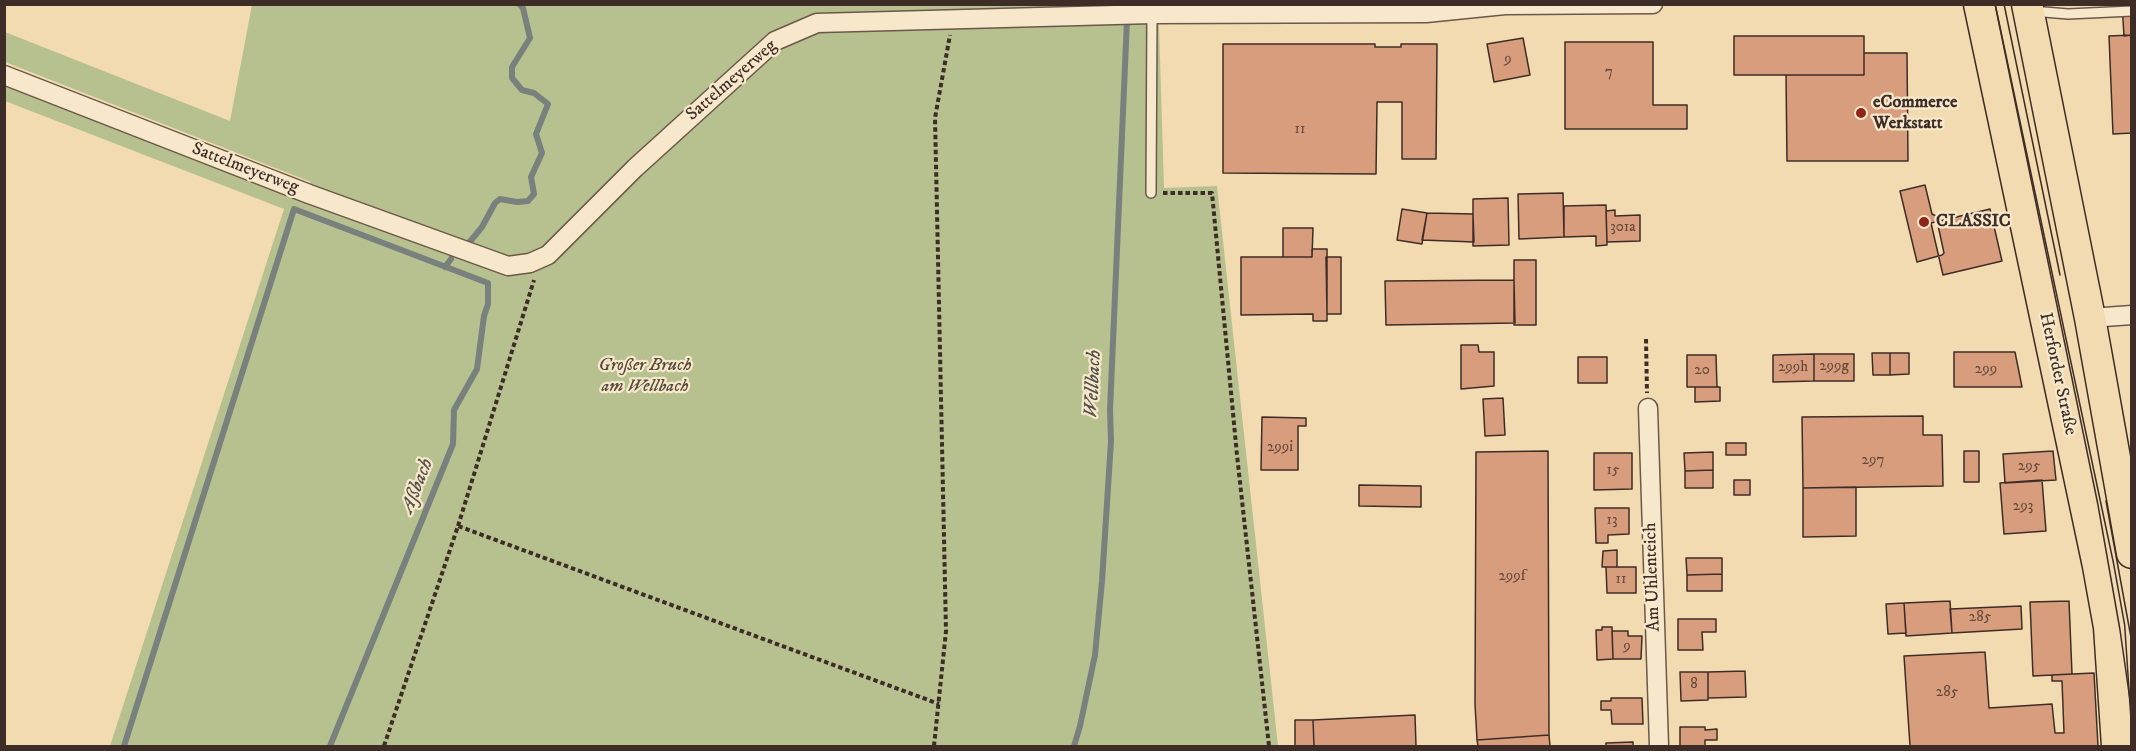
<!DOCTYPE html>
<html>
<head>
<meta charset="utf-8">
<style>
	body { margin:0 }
	#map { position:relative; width:2136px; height:751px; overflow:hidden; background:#f3dbb1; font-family:"IM FELL DW Pica",serif }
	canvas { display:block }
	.frame { position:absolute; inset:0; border:6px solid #3e2d26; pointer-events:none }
</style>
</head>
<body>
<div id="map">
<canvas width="2136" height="751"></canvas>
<div class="frame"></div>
</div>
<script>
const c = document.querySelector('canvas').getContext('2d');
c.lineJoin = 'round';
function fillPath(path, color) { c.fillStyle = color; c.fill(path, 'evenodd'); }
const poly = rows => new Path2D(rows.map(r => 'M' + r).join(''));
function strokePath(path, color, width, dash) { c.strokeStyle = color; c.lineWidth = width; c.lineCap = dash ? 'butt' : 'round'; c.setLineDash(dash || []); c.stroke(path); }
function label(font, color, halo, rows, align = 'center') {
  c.font = font + ' "IM FELL DW Pica",serif'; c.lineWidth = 4.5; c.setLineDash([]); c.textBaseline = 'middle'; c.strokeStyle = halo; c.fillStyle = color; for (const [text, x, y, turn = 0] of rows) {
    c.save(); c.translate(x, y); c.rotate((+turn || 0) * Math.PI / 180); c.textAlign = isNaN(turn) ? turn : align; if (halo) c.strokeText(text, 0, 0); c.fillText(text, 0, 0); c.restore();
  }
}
const green = poly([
	[252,5,1135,5,1135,23,1159,25,1164,188,1217,186,1278,746,110,746,284,209,5,101,4,84,305,198,311,182,5,62,5,32,230,121]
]);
const stream = poly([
	[468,244,482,227,495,203,500,199,517,202,528,201,534,194,531,177,542,153,536,134,548,104,534,93,522,90,512,78,512,67,530,38,523,8,519,4],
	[445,267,451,259],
	[124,746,294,209,488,283,488,304,484,316,477,369,454,410,453,444,330,746],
	[1074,746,1080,726,1095,655,1102,581,1111,441,1110,410,1127,20]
]);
const building = poly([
	[2122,4,2132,4,2132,35,2124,36,2122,4],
	[2132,35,2132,133,2113,134,2109,36,2132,35],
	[1734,36,1864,36,1864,75,1734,75,1734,36],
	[1523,38,1530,75,1494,82,1487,44,1523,38],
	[1565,42,1653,42,1653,105,1687,105,1687,129,1565,129,1565,42],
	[1223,44,1375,44,1375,47,1401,47,1401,44,1437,44,1436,159,1402,159,1402,102,1377,102,1376,174,1223,173,1223,44],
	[1864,53,1907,53,1908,161,1787,161,1786,75,1864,75,1864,53],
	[1925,185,1932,214,1936,216,1944,253,1942,255,1917,262,1900,191,1925,185],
	[1563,193,1564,237,1519,239,1518,194,1563,193],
	[1508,198,1509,245,1473,246,1473,199,1508,198],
	[1606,205,1607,245,1596,246,1596,236,1564,237,1564,206,1606,205],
	[1402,209,1427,213,1422,244,1397,240,1402,209],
	[1990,209,2002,261,1943,275,1931,223,1990,209],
	[1615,210,1615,216,1640,215,1640,241,1607,242,1606,211,1615,210],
	[1427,213,1473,214,1474,242,1422,240,1427,213],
	[1283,228,1313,228,1312,257,1283,257,1283,228],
	[1312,249,1327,249,1327,321,1313,321,1313,314,1241,315,1241,257,1312,257,1312,249],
	[1326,257,1341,257,1341,314,1327,314,1326,257],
	[1514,260,1536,260,1536,325,1514,325,1514,260],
	[1514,280,1515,323,1386,325,1385,281,1514,280],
	[1461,345,1478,345,1479,352,1494,352,1494,386,1461,389,1461,345],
	[1954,352,2015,352,2022,387,1954,387,1954,352],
	[1872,353,1890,353,1890,375,1873,375,1872,353],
	[1890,353,1909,353,1909,374,1890,375,1890,353],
	[1814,354,1854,354,1854,381,1814,381,1814,354],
	[1814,354,1814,381,1773,382,1773,355,1814,354],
	[1687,355,1716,355,1717,387,1687,387,1687,355],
	[1578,357,1607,357,1607,383,1578,383,1578,357],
	[1695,387,1720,387,1720,401,1695,402,1695,387],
	[1503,398,1505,435,1485,436,1483,399,1503,398],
	[1923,416,1923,435,1942,435,1943,486,1803,488,1802,417,1923,416],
	[1262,417,1306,418,1306,426,1298,426,1298,470,1261,470,1262,417],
	[1726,443,1746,443,1746,455,1726,455,1726,443],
	[1548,451,1549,735,1477,740,1475,704,1476,452,1548,451],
	[1964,451,1979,451,1979,482,1964,482,1964,451],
	[2053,451,2056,480,2005,483,2003,454,2053,451],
	[1713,452,1713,470,1685,471,1684,453,1713,452],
	[1594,453,1632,453,1632,489,1594,490,1594,453],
	[1713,470,1713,488,1685,488,1685,471,1713,470],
	[1734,480,1750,480,1750,495,1734,495,1734,480],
	[2042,480,2046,531,2004,534,2000,483,2042,480],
	[1359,485,1421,486,1421,507,1359,506,1359,485],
	[1856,487,1856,536,1803,537,1803,488,1856,487],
	[1595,508,1629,508,1629,534,1608,535,1608,543,1596,543,1595,508],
	[1617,550,1617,567,1602,567,1603,551,1617,550],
	[1686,558,1722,558,1722,574,1687,575,1686,558],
	[1606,567,1636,567,1636,593,1607,593,1606,567],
	[1722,574,1722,591,1687,591,1687,575,1722,574],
	[1950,601,1952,633,1906,636,1904,603,1950,601],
	[2069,601,2072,674,2033,676,2030,602,2069,601],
	[1904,603,1906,633,1888,634,1886,604,1904,603],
	[2021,606,2022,629,1952,633,1950,609,2021,606],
	[1678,619,1716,619,1716,632,1702,632,1703,650,1678,650,1678,619],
	[1602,627,1612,627,1613,659,1597,660,1596,630,1602,630,1602,627],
	[1612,631,1628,631,1628,636,1642,636,1641,659,1613,659,1612,631],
	[1985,652,1989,708,2052,704,2055,733,2064,733,2062,681,2052,681,2052,675,2094,673,2098,746,1910,746,1904,656,1985,652],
	[1745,671,1746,697,1708,698,1708,672,1745,671],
	[1680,672,1708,672,1708,700,1681,701,1680,672],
	[1611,698,1642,698,1643,724,1612,724,1611,710,1601,710,1601,701,1611,701,1611,698],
	[1415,715,1416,746,1314,746,1313,720,1415,715],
	[1295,720,1313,720,1314,746,1295,746,1295,720],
	[1680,727,1705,727,1705,730,1717,729,1717,740,1705,740,1705,746,1680,746,1680,727],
	[1549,735,1550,746,1478,746,1477,740,1549,735],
	[1633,742,1633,746,1606,746,1606,743,1633,742]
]);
const path = poly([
	[1163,193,1212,193,1237,455,1269,746],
	[1646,339,1647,393],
	[458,526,534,280],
	[384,746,458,526,939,704],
	[934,746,946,631,935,118,950,35]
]);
const lane = poly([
	[2032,11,2068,14,2132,11],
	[1151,193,1152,14]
]);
const street = poly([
	[4,75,309,194,508,266,530,263,548,255,635,168,775,41,817,23,1152,14,1426,13,1505,5,1653,4],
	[2090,318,2132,315],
	[1648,408,1659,746]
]);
const primary = poly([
	[1979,4,2098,566,2109,627,2117,746],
	[2027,4,2090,318,2132,553]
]);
const tram = poly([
	[1995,4,2098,505,2120,630,2132,714],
	[2004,4,2060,275],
	[2106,501,2132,643]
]);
const markers = [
	[1861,113,6,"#8f2418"],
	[1924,222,6,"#8f2418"]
];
const numberNames = [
	["9",1508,60],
	["7",1609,73],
	["11",1300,130],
	["301a",1623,228],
	["299g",1834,367],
	["299h",1793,368],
	["299",1986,370],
	["20",1702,371],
	["299i",1280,448],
	["297",1873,461],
	["295",2029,467],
	["15",1613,471],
	["293",2023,507],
	["13",1612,521],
	["299f",1512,577],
	["11",1621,580],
	["285",1980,618],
	["9",1627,647],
	["8",1694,685],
	["285",1947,693]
];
const streetNames = [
	["Sattelmeyerweg",732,81,-41],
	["Sattelmeyerweg",245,169,21],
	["Herforder Straße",2057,374,78],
	["Am Uhlenteich",1653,577,-92]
];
const poiNames = [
	["eCommerce",1873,103],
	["Werkstatt",1873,124],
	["CLASSIC",1936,222]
];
const parkNames = [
	["Großer Bruch",645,366],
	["am Wellbach",645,387]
];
const waterNames = [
	["Wellbach",1094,384,-87],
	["Aßbach",418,486,-68]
];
fillPath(green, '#b6c18f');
strokePath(stream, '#79807d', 6);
fillPath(building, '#d89d7c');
strokePath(building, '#3e2d26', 1.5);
strokePath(lane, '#6b5849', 12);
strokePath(street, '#6b5849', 21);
strokePath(primary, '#3e2d26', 33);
strokePath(path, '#3e2d26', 4, [4.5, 3]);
strokePath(lane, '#f7e8cc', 9);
strokePath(street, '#f7e8cc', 18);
strokePath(primary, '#f3dbb1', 30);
strokePath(tram, '#3e2d26', 1.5);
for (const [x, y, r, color] of markers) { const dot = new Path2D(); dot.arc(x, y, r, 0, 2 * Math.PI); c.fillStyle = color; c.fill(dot); strokePath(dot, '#f7e8cc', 2); }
label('15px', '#64493c', null, numberNames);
label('18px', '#3e2d26', '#f7e8cc', streetNames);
label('bold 18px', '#3e2d26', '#f7e8cc', poiNames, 'left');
label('italic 18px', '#564b3b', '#f7e8cc', parkNames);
label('italic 20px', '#56504a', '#f7e8cc', waterNames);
</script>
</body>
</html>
